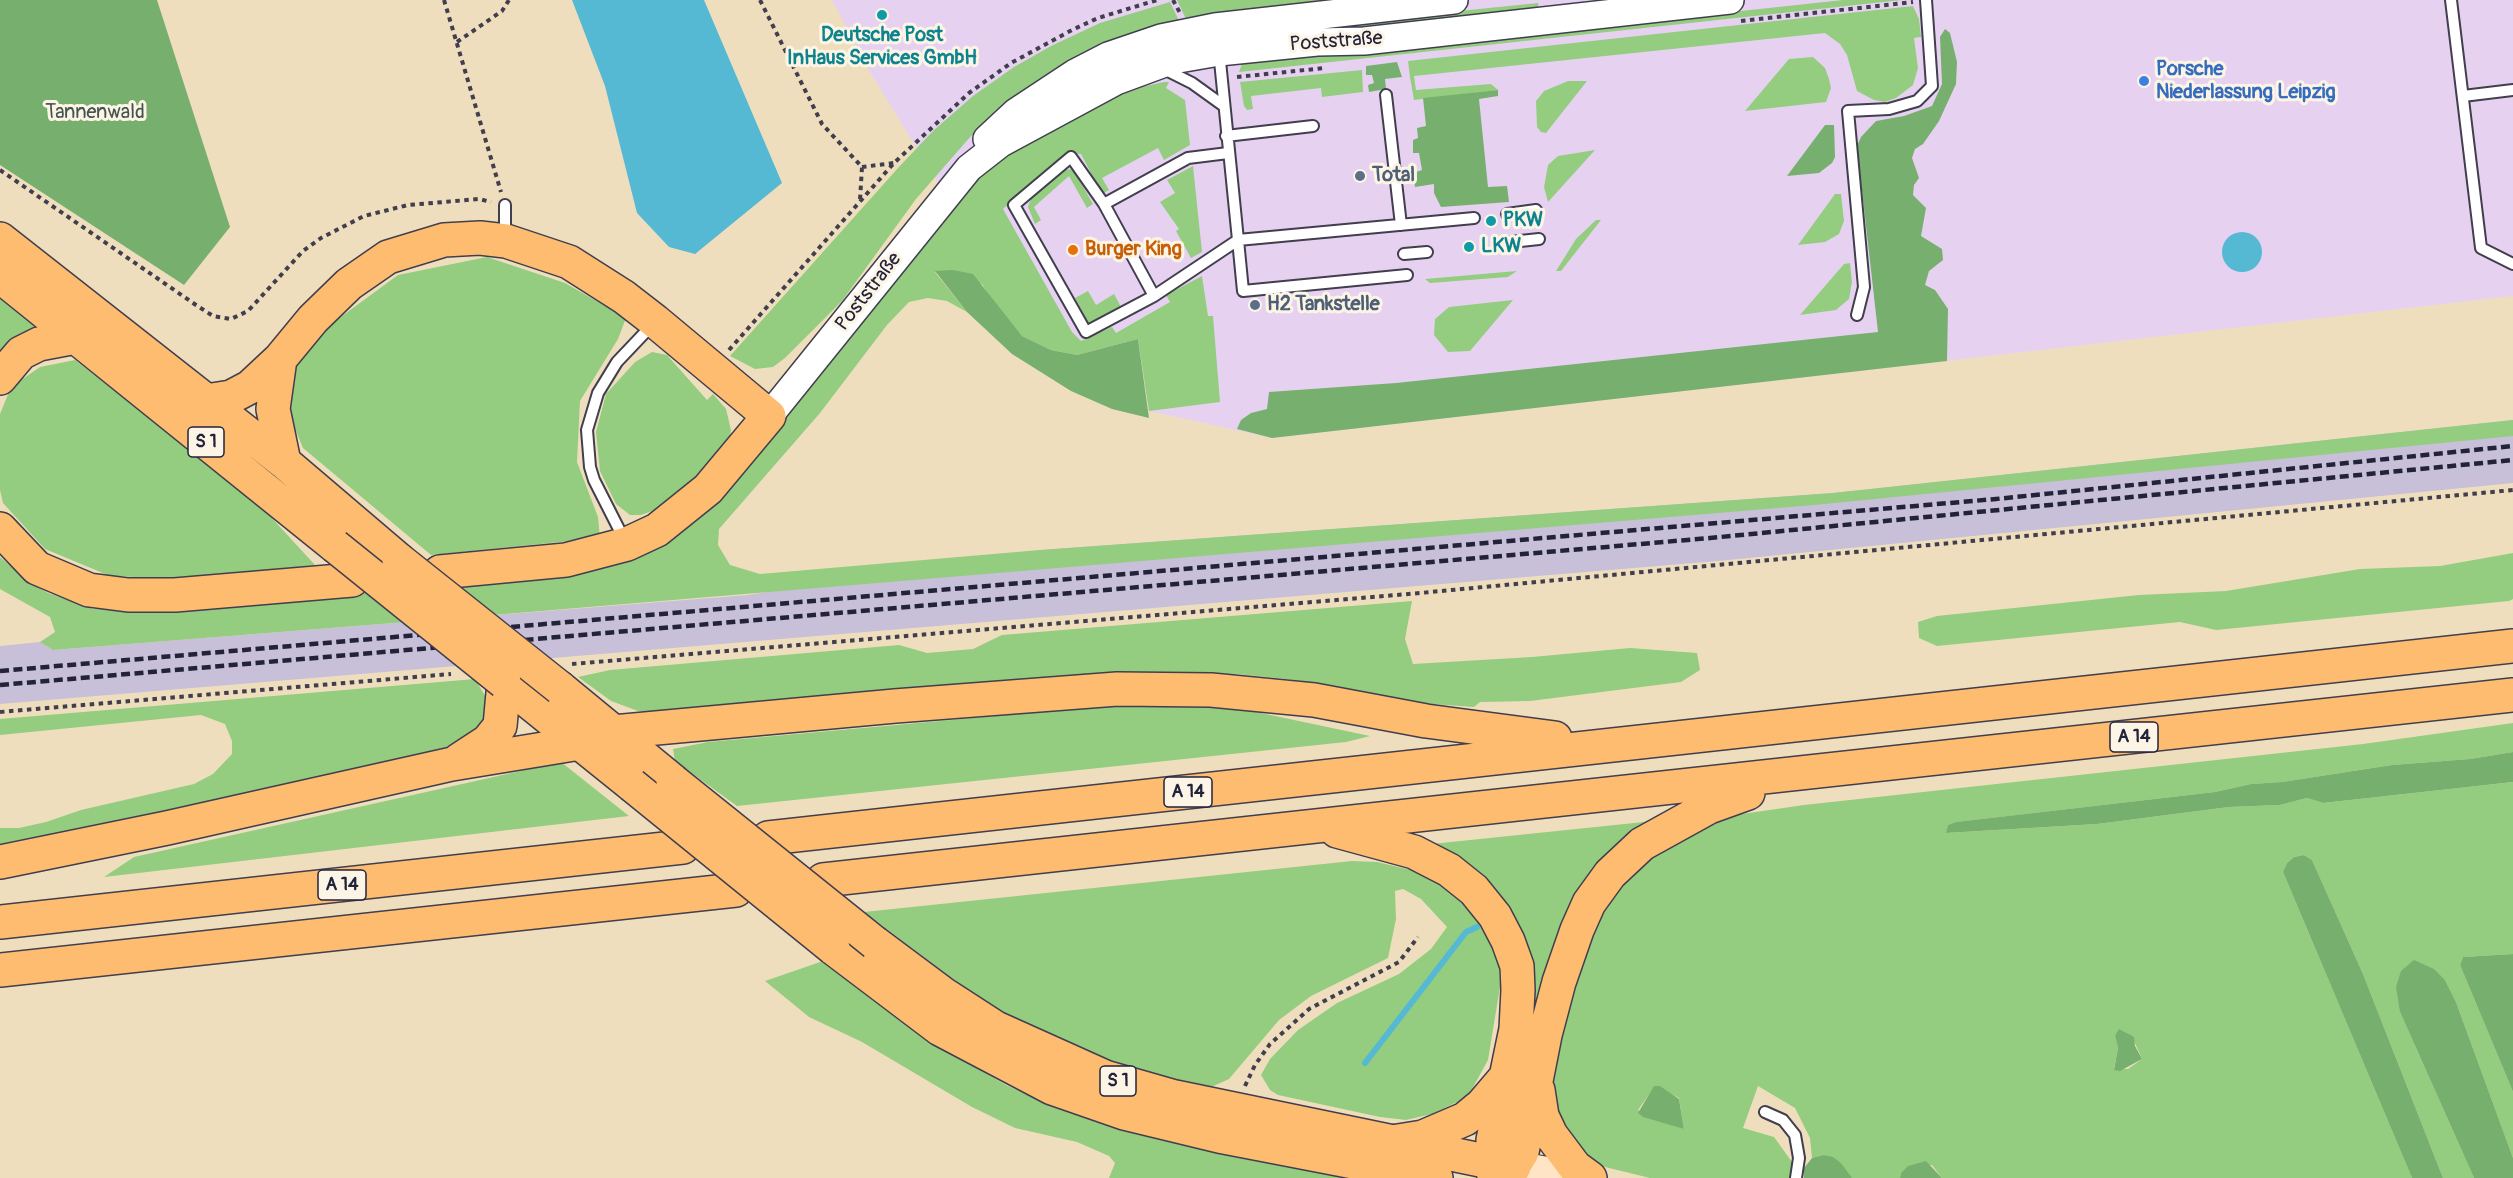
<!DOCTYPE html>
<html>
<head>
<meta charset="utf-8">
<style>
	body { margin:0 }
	canvas { display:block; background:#efdebd }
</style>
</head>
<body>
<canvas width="2513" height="1178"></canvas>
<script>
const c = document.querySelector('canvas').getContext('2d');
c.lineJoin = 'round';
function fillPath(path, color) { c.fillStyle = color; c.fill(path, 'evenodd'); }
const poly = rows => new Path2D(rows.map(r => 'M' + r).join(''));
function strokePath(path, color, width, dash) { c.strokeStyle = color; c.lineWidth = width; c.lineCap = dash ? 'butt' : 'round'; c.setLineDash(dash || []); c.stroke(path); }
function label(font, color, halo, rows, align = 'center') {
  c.font = font + ' Pangolin,sans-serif'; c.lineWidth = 6; c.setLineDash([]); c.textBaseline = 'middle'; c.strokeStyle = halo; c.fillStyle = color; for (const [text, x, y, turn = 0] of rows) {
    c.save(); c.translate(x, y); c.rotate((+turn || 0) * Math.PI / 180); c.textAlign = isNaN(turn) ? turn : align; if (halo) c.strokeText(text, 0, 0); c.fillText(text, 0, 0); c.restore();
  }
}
const built = poly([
	[832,0,2513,0,2513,296,1272,438,1149,411,1138,339,1092,351,1063,341,956,212,868,69]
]);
const industrial = poly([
	[2513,420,2513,483,1718,561,0,704,0,646,40,642,53,650,748,595,1040,550,1833,493]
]);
const green = poly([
	[1177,0,1345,0,1186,19],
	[1843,0,1902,0,1239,72,1244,58,1397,48],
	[1170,2,1179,21,1001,109,971,136,916,199,842,301,785,358,773,367,755,369,730,356,898,168,933,131,973,96,1014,67,1051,46,1100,23],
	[1538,3,1539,11,1335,33,1334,30,1371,20],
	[1913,6,1919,19,1921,37,1914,38,1918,68,1913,85,1896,98,1885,102,1874,100,1857,91,1847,55,1840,44,1825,33,1414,76,1416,90,1491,84,1498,90,1414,100,1410,77,1408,61],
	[1813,57,1825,68,1829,79,1831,88,1826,102,1745,111,1789,59],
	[1362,70,1363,92,1322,97,1321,88,1251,96,1253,109,1247,110,1244,106,1240,82],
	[1568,81,1587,81,1546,133,1541,132,1537,127,1536,101,1544,91],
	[1164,82,1169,82,1166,88,1185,100,1190,145,1164,160,1158,148,1102,178,1109,190,1102,194,1081,154,1070,153,1051,165,1003,209,1072,332,1081,341,1112,327,1116,333,1170,302,1166,295,1202,276,1208,316,1213,316,1220,402,1149,411,1138,339,1077,355,1051,350,1022,336,994,304,982,284,935,272,967,312,947,301,928,298,909,302,887,325,820,413,719,529,718,545,730,565,760,574,1040,550,1833,493,2513,420,2513,436,1814,505,493,615,456,585,573,574,621,562,724,492,978,176,1003,154,1109,99,1137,88],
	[1595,150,1548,202,1544,187,1548,165,1558,156],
	[1193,166,1202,252,1191,258,1176,231,1179,229,1160,202,1175,193,1167,180],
	[1070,169,1074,171,1093,204,1087,208,1069,176,1034,207,1041,220,1035,224,1028,207,1031,198,1063,171],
	[1835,194,1841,194,1844,221,1839,234,1825,242,1798,245],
	[1596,220,1601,220,1561,271,1556,271,1576,239],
	[487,257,565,283,626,318,618,339,580,401,577,462,598,517,600,538,431,555,303,448,287,410,294,364,338,319,398,275],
	[1850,263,1852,282,1849,299,1836,310,1800,315,1844,264],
	[1517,271,1508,277,1430,283,1425,279],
	[1088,291,1096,305,1114,294,1121,307,1089,324,1075,298],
	[0,293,47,330,0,351],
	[1513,300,1470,351,1448,352,1434,335,1435,319,1449,307],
	[652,352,667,355,707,400,713,394,726,409,731,430,729,441,703,473,661,508,641,515,630,515,616,504,600,471,596,432,606,394,635,362],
	[75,360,257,502,315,565,188,579,110,576,45,549,3,503,0,490,0,414,11,387,40,367],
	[2513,553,2513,599,2509,601,2216,630,2180,622,1937,646,1919,638,1918,622,1937,616,2139,595,2226,591,2360,569,2440,566],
	[0,557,30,583,48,593,93,609,156,610,368,592,406,622,53,650,40,642,55,632,50,617,0,589],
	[1412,601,1405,639,1413,664,1532,657,1630,648,1697,653,1700,670,1681,682,1530,701,1480,702,1474,707,1417,703,1286,679,1237,674,1182,673,667,713,638,711,611,701,578,677,610,670,899,645,927,653,973,649,1002,635],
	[475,679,487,699,488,711,482,726,472,735,445,748,0,850,0,828,19,828,46,822,81,810,194,784,213,774,232,754,232,741,225,724,201,715,0,735,0,719],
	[1170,705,1242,709,1370,736,1346,742,737,806,675,761,673,749,708,742,1106,706],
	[2513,723,2513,752,2470,759,2392,765,2282,782,2251,784,2215,792,1957,822,1948,825,1947,833,2097,824,2229,807,2280,805,2307,798,2323,803,2513,782,2513,954,2463,957,2460,965,2513,1092,2513,1158,2456,1002,2445,980,2400,1012,2474,1178,2443,1178,2363,974,2312,860,2304,855,2294,857,2287,863,2283,872,2412,1178,1942,1178,1932,1165,1901,1173,1900,1178,1852,1178,1845,1173,1841,1163,1823,1155,1812,1158,1810,1138,1795,1108,1758,1086,1743,1128,1774,1137,1792,1162,1791,1178,1650,1178,1605,1167,1580,1155,1548,1095,1568,987,1589,932,1644,855,1697,826,1735,815,1804,805,2363,744],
	[2115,1036,2134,1041,2142,1059,2128,1069,2114,1069,2118,1048],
	[1655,1086,1679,1098,1684,1129,1638,1110],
	[561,762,629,816,104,877,134,857],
	[1663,820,1639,834,1532,1047,1529,978,1422,845],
	[1352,861,1377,862,1411,870,1446,885,1474,910,1488,932,1499,962,1500,987,1488,1060,1471,1091,1459,1101,1432,1114,1406,1120,1380,1117,1278,1095,1270,1090,1261,1075,1270,1059,1298,1030,1337,1003,1399,974,1431,949,1447,927,1421,899,1403,889,1395,891,1396,919,1388,958,1311,996,1279,1020,1229,1079,1209,1088,1119,1064,1052,1039,984,1002,864,912],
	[826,960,905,1023,957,1057,1006,1085,1054,1107,1125,1131,1240,1157,1352,1178,1109,1178,1115,1163,1109,1156,1077,1142,1015,1128,972,1107,862,1042,809,1017,765,981]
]);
const forest = poly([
	[0,0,157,0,230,227,184,285,0,165],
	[1945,29,1950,33,1957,62,1956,84,1939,121,1923,144,1915,149,1912,158,1919,178,1914,185,1913,195,1926,208,1921,236,1942,249,1943,260,1929,271,1925,285,1935,290,1948,309,1947,361,1272,438,1237,429,1241,420,1251,413,1267,409,1269,392,1396,383,1878,332,1857,146,1861,137,1876,121,1904,116,1932,106,1942,84,1940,37],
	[1397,62,1402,77,1385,79,1386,89,1369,92,1368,85,1374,83,1372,75,1366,75,1366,66],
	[1498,90,1498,96,1479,99,1488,187,1507,186,1509,202,1441,207,1434,193,1434,184,1415,187,1413,173,1422,170,1419,153,1413,153,1413,140,1418,138,1417,128,1426,126,1423,98],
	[1825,125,1834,125,1835,157,1832,163,1819,173,1787,176],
	[953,270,973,274,1022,336,1051,350,1077,355,1138,339,1149,418,1112,409,1071,391,1012,354,967,312,935,271],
	[2513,752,2513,782,2323,803,2307,798,2280,805,2229,807,2097,824,1946,833,1948,825,1956,822,2215,792,2251,784,2282,782,2392,765,2470,759],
	[2304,855,2312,860,2363,974,2443,1178,2412,1178,2283,872,2287,863,2294,857],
	[2513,954,2513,1092,2460,965,2463,957],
	[2414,960,2434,969,2445,980,2456,1002,2513,1158,2513,1178,2474,1178,2400,1012,2396,987,2401,971],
	[2119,1029,2134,1037,2135,1046,2142,1059,2120,1071,2114,1070,2118,1048,2115,1036],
	[1654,1086,1660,1086,1679,1099,1684,1129,1643,1117,1638,1113],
	[1823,1155,1833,1157,1841,1163,1852,1178,1804,1178,1804,1168,1812,1158],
	[1926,1161,1942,1178,1900,1178,1901,1173,1908,1166]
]);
const water = poly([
	[572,0,704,0,782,183,695,254,669,247,637,213,605,86],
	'2222 252a20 20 0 1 1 40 0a20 20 0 1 1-40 0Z'
]);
const stream = poly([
	[1365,1063,1466,932,1477,927]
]);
const path = poly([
	[444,0,501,192],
	[760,0,822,124,862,167,860,200],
	[1173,0,1180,13],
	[1741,21,1913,2],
	[457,42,502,11,509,0],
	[1237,77,1325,68],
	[862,167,894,163],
	[0,170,196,305,213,316,231,319,248,311,303,251,321,238,364,216,408,205,479,199,491,202],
	[729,350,894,163,969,93,1011,63,1072,30,1098,18,1157,0],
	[572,664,1420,593,2513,490],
	[0,712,451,674],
	[1245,1086,1255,1065,1270,1044,1309,1009,1399,962,1418,937]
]);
const service = poly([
	[2451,0,2481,248,2513,264],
	[1219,51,1238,240,1474,218],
	[1162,68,1192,83,1224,106],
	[1386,95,1401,225],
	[2463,96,2513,90],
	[1226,136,1313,126],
	[1104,204,1071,157,1014,205,1086,332,1154,296,1238,240,1243,291,1407,275],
	[505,205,505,237],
	[1507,214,1536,210],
	[1511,242,1539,239],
	[1404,254,1427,252],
	[1154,296,1104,204,1188,158,1228,153],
	[1857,315,1864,287,1848,111,1889,109,1917,101,1932,86,1926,0],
	[625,541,594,480,590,467,587,430,598,393,617,362,654,323],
	[1765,1112,1783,1120,1795,1135,1799,1158,1796,1178]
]);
const tertiary = poly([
	[987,139,1016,112,1075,73,1108,56,1161,38,1215,27,1454,0],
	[769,416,969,168,1001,143,1116,81,1173,60,1219,52,1317,42,1364,41,1730,0]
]);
const secondary = poly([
	[1514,1167,1574,1178]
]);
const primary = poly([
	[0,239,284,462,399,560],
	[0,276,335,546],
	[280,359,273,409,284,462],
	[0,378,21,353,39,344,76,337],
	[206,401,231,397,250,387,280,359,313,319,349,284,388,257,444,240,480,238,506,241,569,262,624,297,655,321,769,416,708,489,657,530,627,544,566,560,440,572],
	[0,529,37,568,89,590,128,595,175,595,352,580],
	[504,682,632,785],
	[560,688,673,781],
	[875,943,942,993,996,1028,1105,1077,1175,1097,1514,1167],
	[833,948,940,1029,1052,1088,1124,1113,1219,1136,1436,1178]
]);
const motorway = poly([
	[459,760,488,741,500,726,504,682],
	[1337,831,1414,852,1449,870,1474,890,1495,916,1508,941,1517,966,1518,990,1516,1029,1493,1140,1494,1178],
	[768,838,2513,646],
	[0,862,167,828,452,764,580,743,613,732,895,706,1117,689,1211,690,1314,700,1426,721,1555,738],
	[823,880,2513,695],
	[0,922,683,847],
	[0,970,736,890],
	[1538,1090,1542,1116,1551,1135,1575,1167,1590,1178],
	[1392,1142,1423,1137,1465,1119,1482,1105,1505,1078],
	[1506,1178,1522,1152,1545,1035,1559,982,1577,930,1589,903,1610,874,1642,844,1709,807,1748,793]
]);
const rail = poly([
	[0,671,1996,499,2513,446],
	[0,685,1710,538,2513,460]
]);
const primaryBridge = poly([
	[335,546,504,682],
	[399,560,560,688],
	[673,781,875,943],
	[632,785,833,948]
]);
const markers = [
	[882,15,6,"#0f9aa8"],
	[2144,81,6,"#3f7fe0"],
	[1360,176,6,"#5c6f8a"],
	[1491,221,6,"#0f9aa8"],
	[1469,247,6,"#0f9aa8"],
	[1073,250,6,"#e8710a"],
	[1255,305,6,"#5c6f8a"]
];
const shields = [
	[206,442,36],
	[2134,737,48],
	[1188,792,48],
	[342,885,48],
	[1118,1081,36]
];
const shieldNames = [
	["S 1",206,442],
	["A 14",2134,737],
	["A 14",1188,792],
	["A 14",342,885],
	["S 1",1118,1081]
];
const cultureNames = [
	["Deutsche Post",882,36,"center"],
	["InHaus Services GmbH",882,59,"center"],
	["PKW",1503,221],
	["LKW",1481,247]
];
const streetNames = [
	["Poststraße",1336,42,-4],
	["Poststraße",869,292,-52]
];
const shopNames = [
	["Porsche",2156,70],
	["Niederlassung Leipzig",2156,93]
];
const parkNames = [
	["Tannenwald",95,113]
];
const serviceNames = [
	["Total",1372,176],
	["H2 Tankstelle",1267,305]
];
const foodNames = [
	["Burger King",1085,250]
];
fillPath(built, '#e6d2f0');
fillPath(industrial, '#c8bfd8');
fillPath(green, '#94cd80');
fillPath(forest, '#77b06e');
fillPath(water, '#55b9d3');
strokePath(stream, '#55b9d3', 6);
strokePath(service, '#413e4e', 14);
strokePath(tertiary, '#413e4e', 30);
strokePath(secondary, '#413e4e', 34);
strokePath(primary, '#413e4e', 36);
strokePath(motorway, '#413e4e', 36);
strokePath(path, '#413e4e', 4, [4.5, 4.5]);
strokePath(service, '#fff', 10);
strokePath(tertiary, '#fff', 27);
strokePath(secondary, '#ffe4c6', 32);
strokePath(primary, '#febc70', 33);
strokePath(motorway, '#febc70', 33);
strokePath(rail, '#22223b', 4.5, [9, 4.5]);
strokePath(primaryBridge, '#413e4e', 36, []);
strokePath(primaryBridge, '#febc70', 33);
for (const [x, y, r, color] of markers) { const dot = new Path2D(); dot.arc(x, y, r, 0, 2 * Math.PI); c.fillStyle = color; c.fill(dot); strokePath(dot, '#fcf5e5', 2); }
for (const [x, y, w] of shields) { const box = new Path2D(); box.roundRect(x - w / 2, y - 15, w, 30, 4.5); c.fillStyle = '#fcf5e5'; c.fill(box); strokePath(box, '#22223b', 1.5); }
label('bold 18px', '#22223b', null, shieldNames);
label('bold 20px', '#0d838f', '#fcf5e5', cultureNames, 'left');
label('20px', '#22223b', '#fcf5e5', streetNames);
label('bold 20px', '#366cbe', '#fcf5e5', shopNames, 'left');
label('20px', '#445550', '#fcf5e5', parkNames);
label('bold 20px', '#4e5e75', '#fcf5e5', serviceNames, 'left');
label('bold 20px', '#c56008', '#fcf5e5', foodNames, 'left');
</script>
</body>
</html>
